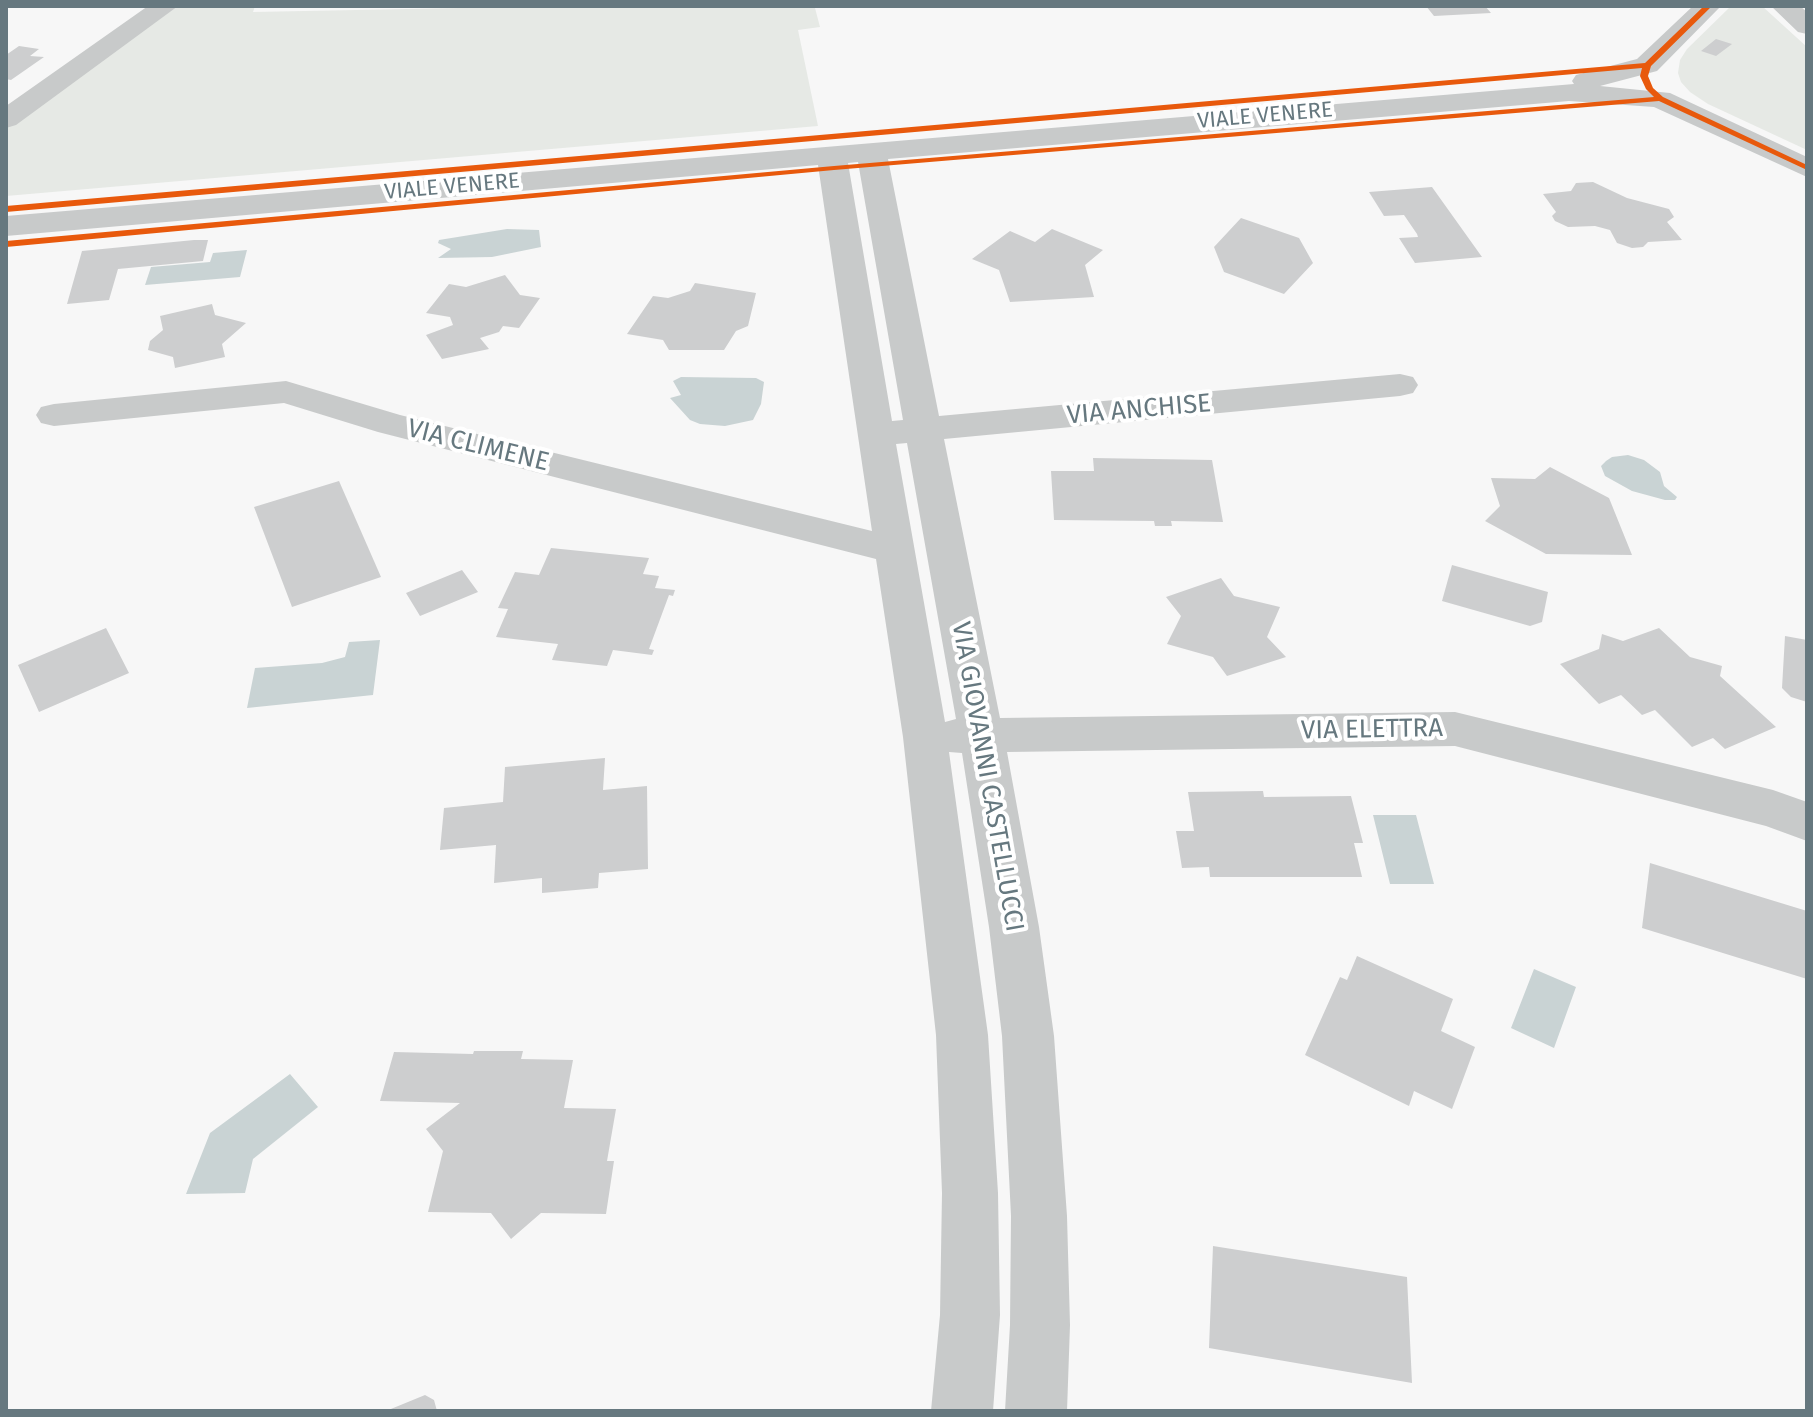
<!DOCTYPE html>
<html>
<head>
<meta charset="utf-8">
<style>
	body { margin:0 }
	#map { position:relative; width:1813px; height:1417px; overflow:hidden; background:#f7f7f7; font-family:"Fira Sans",sans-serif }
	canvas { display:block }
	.frame { position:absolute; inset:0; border:8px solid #66787f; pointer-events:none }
</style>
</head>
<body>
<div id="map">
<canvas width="1813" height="1417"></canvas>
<div class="frame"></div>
</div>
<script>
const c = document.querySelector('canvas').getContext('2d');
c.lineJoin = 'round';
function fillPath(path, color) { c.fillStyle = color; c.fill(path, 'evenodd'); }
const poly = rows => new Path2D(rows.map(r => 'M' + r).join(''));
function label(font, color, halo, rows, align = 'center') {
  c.font = font + ' "Fira Sans",sans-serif'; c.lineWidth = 8; c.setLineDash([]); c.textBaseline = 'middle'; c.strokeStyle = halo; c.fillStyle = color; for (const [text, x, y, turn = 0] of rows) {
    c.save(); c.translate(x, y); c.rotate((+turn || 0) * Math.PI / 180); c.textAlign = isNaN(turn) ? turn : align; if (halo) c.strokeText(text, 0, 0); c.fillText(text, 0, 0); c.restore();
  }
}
const green = poly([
	[177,6,255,6,253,12,562,6,818,6,815,8,820,27,798,30,818,126,6,196,6,128],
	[1731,6,1762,6,1807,47,1807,150,1708,104,1690,92,1681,82,1678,73,1680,60,1687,49]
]);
const water = poly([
	[507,229,539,230,541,247,492,257,438,258,451,249,438,243,439,240],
	[247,250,240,277,145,285,151,267,210,262,213,253],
	[681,377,756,378,764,382,761,404,753,420,725,426,700,424,690,420,670,398,681,395,673,381],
	[1628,455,1644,460,1660,472,1664,486,1677,497,1675,500,1665,500,1632,491,1605,476,1601,466,1606,461,1612,457],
	[380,640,373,695,247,708,255,668,322,663,345,657,349,642],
	[1373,815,1416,815,1434,884,1390,884],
	[1534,969,1576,987,1554,1048,1511,1028],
	[290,1074,318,1107,253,1159,245,1193,186,1194,210,1133]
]);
const building = poly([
	[1426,6,1485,6,1491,13,1434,16],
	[1716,39,1732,44,1716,56,1701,51],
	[19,46,39,49,30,56,44,57,11,80,6,79,6,55],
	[1593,182,1627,198,1669,209,1674,217,1667,222,1682,240,1648,242,1643,247,1632,248,1617,243,1610,230,1595,226,1568,227,1555,221,1552,216,1556,212,1543,194,1571,191,1576,183],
	[1432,187,1482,257,1415,263,1399,238,1418,237,1417,234,1404,215,1384,216,1369,192],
	[1241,218,1299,238,1313,263,1284,294,1224,272,1214,247],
	[1052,229,1103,250,1085,265,1094,297,1010,302,999,270,972,259,1010,231,1035,242],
	[194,240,208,240,203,261,118,269,109,300,67,304,82,251],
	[505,275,520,295,540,298,519,328,503,326,499,332,480,338,489,349,442,359,426,335,453,325,450,317,426,313,449,284,466,287],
	[695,283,756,293,748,326,736,331,724,350,669,350,663,340,627,334,653,296,668,298,690,291],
	[212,304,215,315,246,323,222,344,225,357,175,368,173,357,148,350,150,341,163,330,160,316],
	[1093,458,1212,460,1223,522,1171,521,1172,526,1155,526,1154,521,1054,520,1051,471,1094,471],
	[1550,467,1609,498,1632,555,1546,554,1485,521,1500,506,1491,478,1535,479],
	[339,481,381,577,292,607,254,507],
	[551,548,649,558,643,574,659,576,655,588,675,590,673,596,669,595,649,649,654,650,652,655,613,650,607,666,552,660,558,644,496,637,508,609,498,608,515,572,539,575],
	[1452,565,1548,592,1542,622,1530,626,1442,601],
	[462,570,478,592,420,616,406,593],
	[1221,578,1234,596,1280,607,1267,637,1286,657,1227,676,1213,657,1167,644,1181,616,1166,597],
	[106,628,129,673,39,712,18,665],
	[1659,628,1690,657,1722,666,1720,676,1776,727,1725,749,1713,738,1692,747,1655,710,1642,715,1621,695,1599,704,1560,664,1599,649,1602,634,1623,641],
	[1785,636,1807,640,1807,702,1791,697,1782,688],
	[605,758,603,790,647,786,648,869,599,873,598,888,542,893,542,878,494,883,496,845,440,850,444,808,503,802,505,767],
	[1263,791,1264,797,1351,796,1363,843,1354,843,1362,877,1210,877,1209,867,1182,868,1176,831,1194,831,1188,792],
	[1650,863,1807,911,1807,979,1642,928],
	[1357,956,1453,999,1441,1031,1475,1047,1452,1109,1414,1091,1409,1106,1305,1055,1340,977,1347,980],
	[474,1051,523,1051,521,1059,573,1060,564,1108,616,1109,607,1161,614,1161,606,1214,541,1213,511,1239,491,1213,428,1212,443,1151,426,1129,460,1103,380,1101,394,1052,473,1054],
	[1213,1246,1407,1277,1412,1383,1209,1348],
	[425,1395,434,1400,437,1411,386,1411]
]);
const minor = poly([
	[148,6,178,6,16,125,6,128,6,106,148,6],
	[1693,6,1721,6,1657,71,1600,86,1670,93,1807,157,1807,177,1654,107,1569,101,888,159,939,416,1400,374,1413,377,1418,385,1413,393,1400,396,944,439,1000,718,1455,712,1773,790,1807,802,1807,841,1766,826,1455,746,1007,752,1039,927,1054,1036,1067,1216,1070,1325,1067,1411,1005,1411,1010,1325,1011,1216,1002,1036,989,927,962,753,949,752,988,1035,998,1193,1000,1315,993,1411,931,1411,940,1315,942,1193,936,1035,903,737,876,559,378,432,284,403,54,426,41,423,36,415,41,407,54,404,286,381,400,415,872,531,818,165,6,236,6,216,1574,84,1572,81,1576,75,1637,59,1693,6],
	[858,162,903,420,892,421,848,163,858,162],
	[907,443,956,719,945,722,896,444,907,443],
	[1771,6,1800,6,1807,12,1807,34,1798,32,1771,6]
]);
const cycleway = poly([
	[1704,6,1712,6,1651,66,1648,76,1653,88,1663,97,1807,165,1807,170,1659,101,834,170,6,247,6,241,834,166,1654,97,1646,89,1640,76,1642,68,6,212,6,206,1645,63,1704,6]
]);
const farStreetnames = [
	["VIALE VENERE",1265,116,-5],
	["VIALE VENERE",452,187,-5]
];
const streetNames = [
	["VIA ANCHISE",1139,410,-5],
	["VIA CLIMENE",478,446,14],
	["VIA ELETTRA",1372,730,-1],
	["VIA GIOVANNI CASTELLUCCI",987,777,80]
];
fillPath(green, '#e6e9e5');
fillPath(water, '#c9d3d4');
fillPath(building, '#cdcecf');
fillPath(minor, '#c8caca');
fillPath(cycleway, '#e8590c');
label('22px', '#66787f', '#fff', farStreetnames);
label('26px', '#66787f', '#fff', streetNames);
</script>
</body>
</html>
